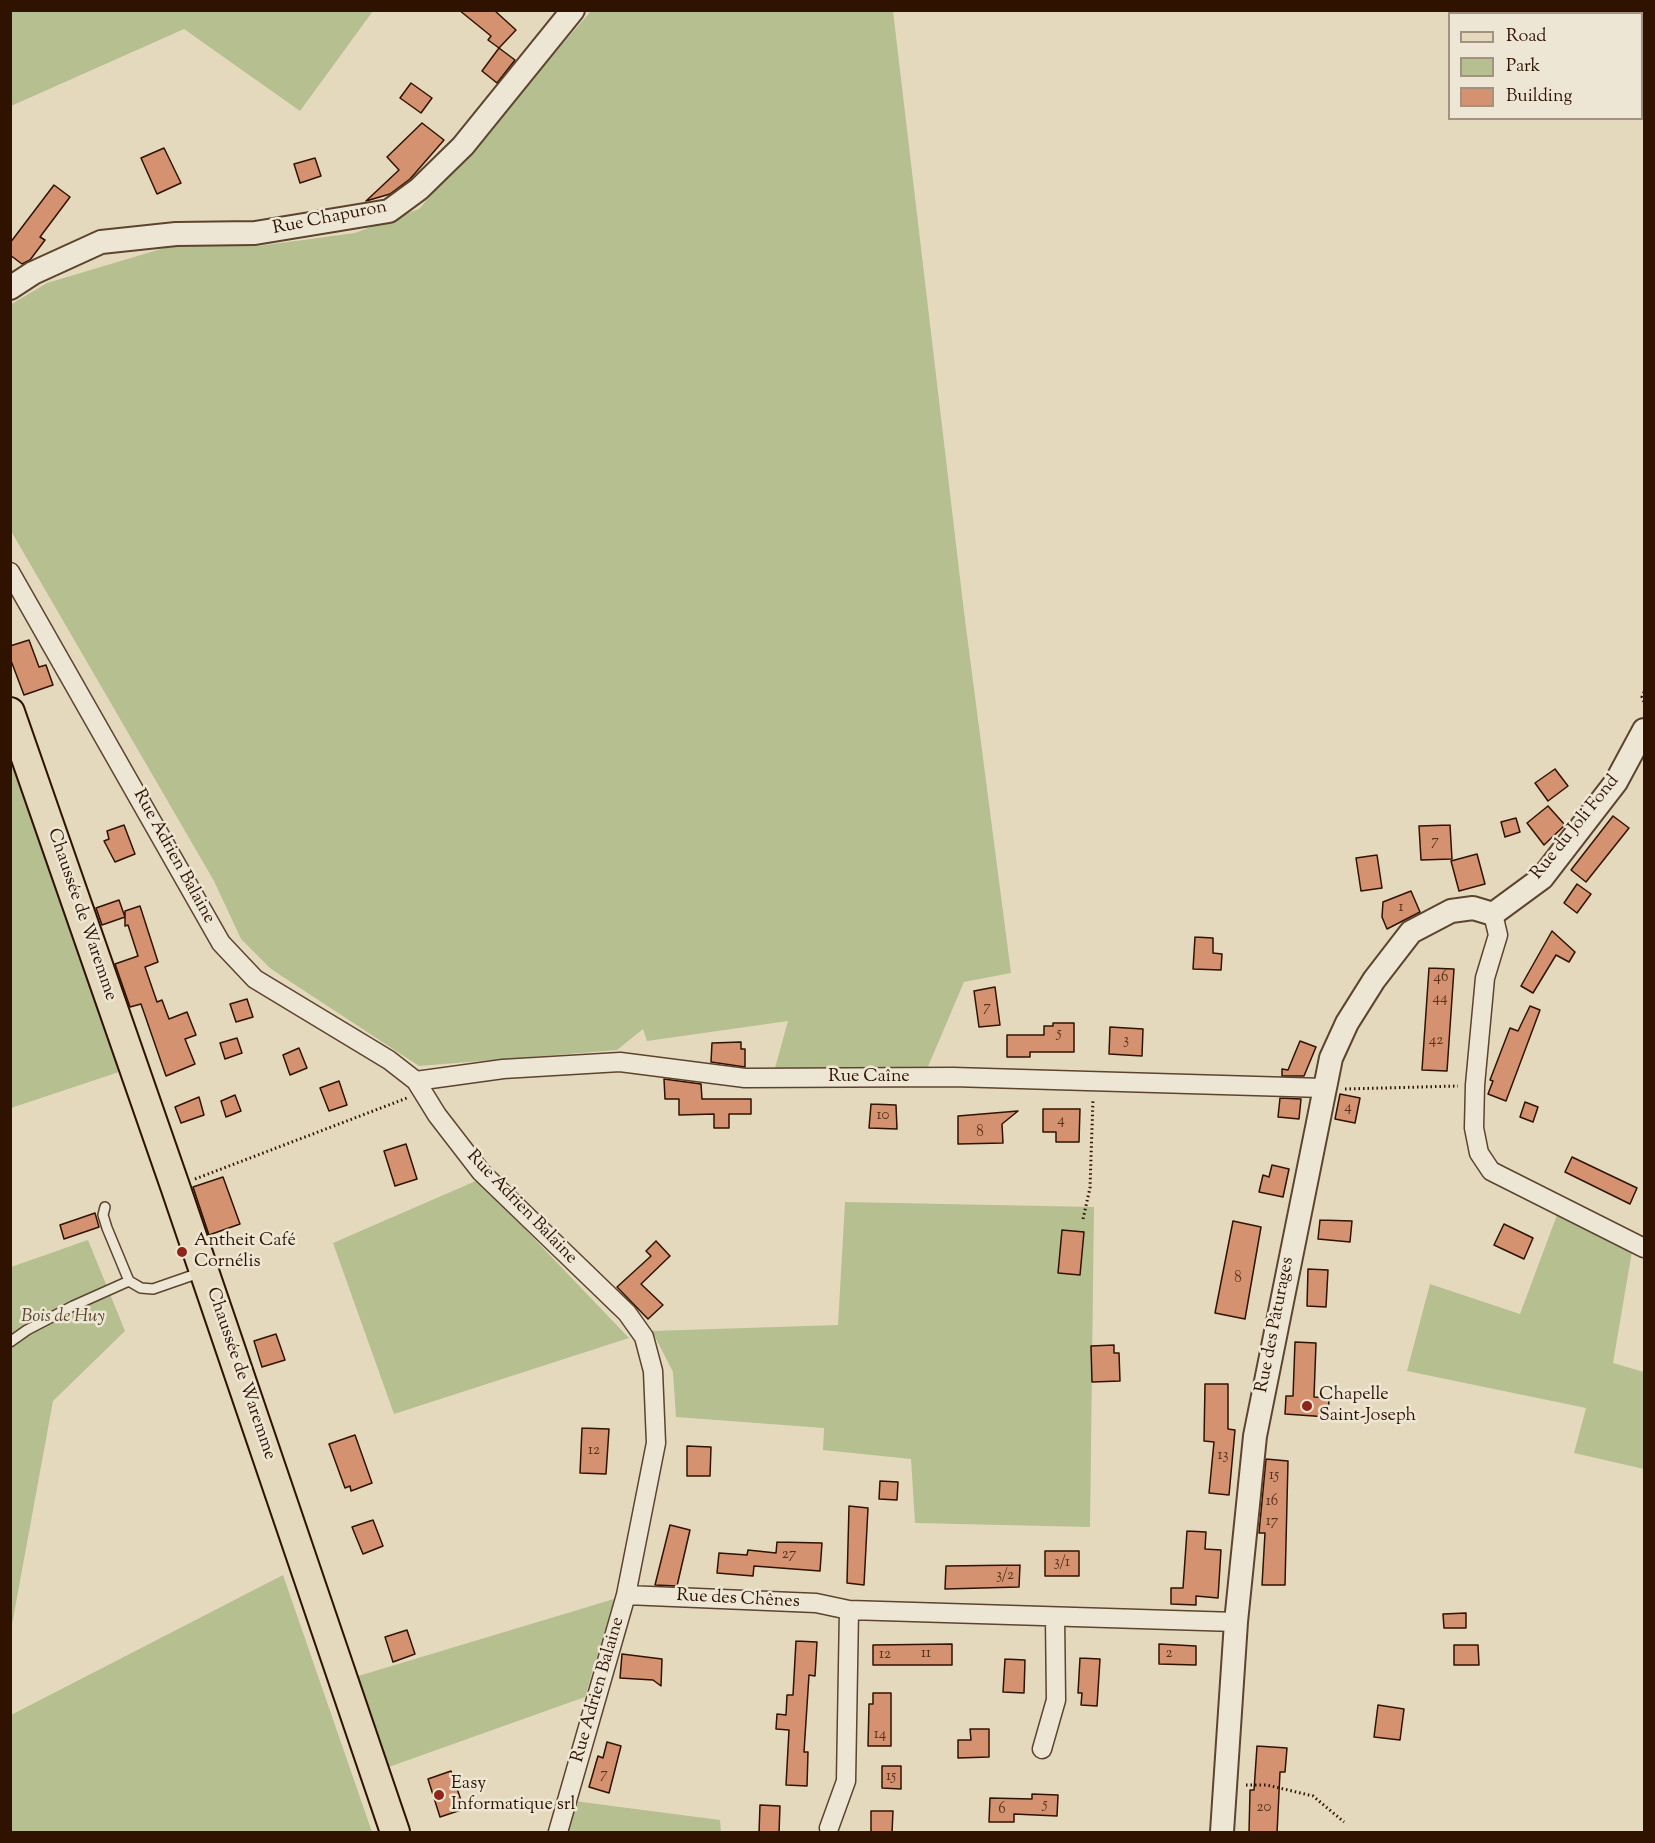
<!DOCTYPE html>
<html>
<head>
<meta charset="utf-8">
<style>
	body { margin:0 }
	#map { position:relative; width:1655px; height:1843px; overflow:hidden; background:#e5d9bd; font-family:"Sorts Mill Goudy",serif }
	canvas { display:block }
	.frame { position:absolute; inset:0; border:12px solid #2f1300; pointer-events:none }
	.legend { position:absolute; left:1448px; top:12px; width:195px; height:108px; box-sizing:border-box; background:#eee6d4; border:2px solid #a2927f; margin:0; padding:8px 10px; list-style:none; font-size:18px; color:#2f1300 }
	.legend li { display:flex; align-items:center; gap:12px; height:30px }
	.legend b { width:30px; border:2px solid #a2927f }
</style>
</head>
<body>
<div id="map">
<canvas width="1655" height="1843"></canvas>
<div class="frame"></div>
<ul class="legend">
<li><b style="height:8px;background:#e5d9bd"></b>Road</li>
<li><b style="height:16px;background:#b6bf90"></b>Park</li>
<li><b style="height:16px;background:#d49270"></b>Building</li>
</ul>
</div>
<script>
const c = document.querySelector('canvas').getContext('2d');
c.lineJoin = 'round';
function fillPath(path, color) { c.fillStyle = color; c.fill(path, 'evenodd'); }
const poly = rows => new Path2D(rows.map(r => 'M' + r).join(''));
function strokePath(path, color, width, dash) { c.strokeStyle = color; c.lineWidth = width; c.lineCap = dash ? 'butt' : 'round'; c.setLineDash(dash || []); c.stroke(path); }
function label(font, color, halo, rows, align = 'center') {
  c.font = font + ' "Sorts Mill Goudy",serif'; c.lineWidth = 5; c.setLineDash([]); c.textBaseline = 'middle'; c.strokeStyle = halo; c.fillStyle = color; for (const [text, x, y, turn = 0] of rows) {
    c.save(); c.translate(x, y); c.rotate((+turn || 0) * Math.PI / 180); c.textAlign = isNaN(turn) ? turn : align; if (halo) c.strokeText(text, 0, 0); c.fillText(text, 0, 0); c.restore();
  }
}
const green = poly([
	[11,10,373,10,373,11,300,111,184,29,11,106],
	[591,11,893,11,964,612,1011,973,964,982,927,1069,775,1068,788,1021,647,1041,643,1029,617,1050,419,1066,271,969,241,939,214,881,11,531,10,305,47,283,171,246,258,246,355,233,419,209],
	[11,757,119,1072,11,1108,10,1108],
	[478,1180,629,1338,394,1414,333,1243],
	[845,1202,1094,1207,1090,1527,915,1523,911,1459,823,1450,824,1428,676,1417,673,1372,652,1331,838,1325],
	[1557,1215,1632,1251,1613,1363,1644,1372,1644,1469,1574,1453,1586,1408,1407,1371,1430,1284,1520,1314],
	[88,1240,125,1331,53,1401,11,1630,11,1267],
	[283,1575,372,1832,11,1832,11,1715],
	[614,1599,585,1697,386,1768,355,1677],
	[574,1801,720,1820,721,1832,565,1832]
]);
const building = poly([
	[459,10,494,10,516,30,499,48,488,40,491,36,459,10],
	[499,48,515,60,497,83,482,71,499,48],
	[411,83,432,98,421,113,400,98,411,83],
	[422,123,444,140,410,179,390,194,366,201,399,170,387,157,422,123],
	[164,148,181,183,157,194,141,158,164,148],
	[315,158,321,176,300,183,294,164,315,158],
	[54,185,70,197,40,237,45,240,30,260,22,264,10,255,10,243,54,185],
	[29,640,39,667,46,665,53,685,24,695,10,658,10,646,29,640],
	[1555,769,1568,786,1548,801,1535,783,1555,769],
	[1548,806,1565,825,1544,845,1527,823,1548,806],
	[1613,816,1629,828,1586,882,1571,870,1613,816],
	[1516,818,1520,832,1505,837,1501,822,1516,818],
	[124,825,135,854,115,862,104,841,109,839,107,831,124,825],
	[1450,825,1452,859,1421,860,1419,826,1450,825],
	[1477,854,1485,884,1459,891,1451,861,1477,854],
	[1377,855,1382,888,1361,891,1356,858,1377,855],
	[1577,884,1591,894,1577,913,1564,903,1577,884],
	[1411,891,1420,912,1387,929,1382,917,1383,902,1411,891],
	[119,900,125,917,102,925,96,908,119,900],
	[140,906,158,962,145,967,157,1002,162,1000,169,1019,187,1012,196,1035,185,1039,195,1064,166,1076,141,1004,130,1007,115,964,138,956,128,925,125,926,125,911,140,906],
	[1552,931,1575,952,1569,962,1556,955,1533,993,1521,986,1552,931],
	[1195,937,1213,938,1213,953,1222,954,1221,970,1193,969,1195,937],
	[1429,968,1454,969,1447,1071,1422,1070,1429,968],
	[995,987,1000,1025,979,1027,974,991,995,987],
	[247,999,253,1017,236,1022,230,1004,247,999],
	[1530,1006,1540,1010,1506,1101,1488,1094,1493,1081,1490,1080,1510,1028,1518,1031,1530,1006],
	[1053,1023,1074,1023,1074,1052,1030,1052,1030,1057,1007,1057,1007,1035,1044,1035,1044,1026,1053,1026,1053,1023],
	[1110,1027,1143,1029,1142,1056,1109,1054,1110,1027],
	[237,1038,242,1053,225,1059,220,1043,237,1038],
	[1300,1041,1316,1047,1304,1076,1282,1076,1282,1069,1288,1070,1300,1041],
	[741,1042,741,1049,745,1049,745,1067,711,1062,712,1043,741,1042],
	[299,1048,307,1068,290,1075,283,1055,299,1048],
	[664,1079,701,1084,702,1099,751,1099,751,1114,729,1114,729,1128,714,1128,714,1114,679,1115,679,1099,665,1099,664,1079],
	[339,1081,347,1105,329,1111,320,1088,339,1081],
	[1340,1094,1360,1098,1355,1123,1335,1119,1340,1094],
	[235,1095,241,1111,226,1117,221,1101,235,1095],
	[199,1097,204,1115,181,1123,175,1107,199,1097],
	[1280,1098,1301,1099,1299,1119,1278,1117,1280,1098],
	[1525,1102,1538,1107,1533,1122,1520,1117,1525,1102],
	[871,1104,896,1105,897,1129,869,1128,871,1104],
	[1043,1109,1080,1109,1079,1142,1056,1142,1056,1132,1043,1132,1043,1109],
	[1018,1111,1002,1124,1003,1143,958,1144,958,1116,1018,1111],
	[406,1144,417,1179,395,1186,384,1151,406,1144],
	[1572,1157,1637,1188,1630,1204,1565,1172,1572,1157],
	[1272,1165,1289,1169,1283,1197,1259,1192,1263,1175,1269,1177,1272,1165],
	[223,1177,240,1224,209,1235,193,1187,223,1177],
	[95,1213,99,1227,64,1239,60,1225,95,1213],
	[1320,1220,1352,1221,1350,1242,1318,1239,1320,1220],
	[1233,1221,1261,1227,1245,1319,1215,1313,1233,1221],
	[1504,1224,1533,1238,1524,1259,1494,1245,1504,1224],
	[1062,1230,1084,1232,1080,1275,1058,1273,1062,1230],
	[656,1241,670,1256,641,1284,663,1305,648,1319,617,1287,651,1256,646,1251,656,1241],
	[1308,1269,1328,1270,1326,1307,1307,1306,1308,1269],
	[276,1334,285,1360,262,1367,254,1341,276,1334],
	[1295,1342,1316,1343,1314,1397,1329,1398,1328,1417,1285,1414,1286,1396,1293,1396,1295,1342],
	[1114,1345,1114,1353,1119,1353,1120,1381,1092,1382,1091,1346,1114,1345],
	[1205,1384,1228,1384,1228,1429,1235,1430,1229,1495,1209,1493,1214,1442,1204,1441,1205,1384],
	[582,1428,609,1429,606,1474,580,1473,582,1428],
	[355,1435,372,1483,351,1491,350,1486,345,1488,329,1444,355,1435],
	[687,1446,711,1447,710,1476,687,1476,687,1446],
	[1266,1459,1288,1461,1285,1585,1262,1585,1265,1533,1259,1533,1266,1459],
	[880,1481,898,1482,897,1500,879,1499,880,1481],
	[849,1506,868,1508,864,1585,847,1583,849,1506],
	[373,1520,383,1546,363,1554,352,1527,373,1520],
	[670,1525,690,1530,677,1586,655,1585,670,1525],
	[1187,1531,1206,1532,1205,1549,1221,1550,1218,1598,1196,1596,1196,1605,1171,1604,1171,1588,1183,1588,1187,1531],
	[777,1542,822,1543,820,1571,754,1566,753,1576,717,1573,719,1553,747,1555,748,1550,776,1553,777,1542],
	[1045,1551,1079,1551,1079,1576,1045,1576,1045,1551],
	[1020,1565,1019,1587,945,1589,946,1566,1020,1565],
	[1466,1613,1466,1628,1444,1628,1443,1614,1466,1613],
	[407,1630,415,1654,393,1662,385,1637,407,1630],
	[796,1641,817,1642,815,1676,809,1675,804,1752,808,1752,807,1786,786,1785,789,1730,776,1729,777,1714,786,1715,787,1695,793,1695,796,1641],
	[952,1644,952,1665,873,1665,873,1645,952,1644],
	[1159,1644,1196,1646,1196,1665,1159,1664,1159,1644],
	[1454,1645,1478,1645,1479,1665,1454,1665,1454,1645],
	[622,1654,662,1659,661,1686,653,1680,620,1678,622,1654],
	[1080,1658,1100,1659,1097,1706,1081,1705,1082,1693,1078,1693,1080,1658],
	[1005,1659,1025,1660,1024,1693,1003,1692,1005,1659],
	[873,1693,891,1693,891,1746,868,1746,869,1704,873,1704,873,1693],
	[1378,1705,1404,1709,1400,1740,1374,1737,1378,1705],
	[970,1729,989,1729,989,1757,958,1758,958,1740,971,1740,970,1729],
	[607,1742,621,1746,609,1793,589,1787,598,1756,603,1758,607,1742],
	[1257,1746,1287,1748,1285,1772,1280,1772,1277,1833,1249,1833,1250,1790,1254,1790,1257,1746],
	[882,1766,901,1766,901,1789,882,1788,882,1766],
	[451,1771,464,1809,440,1817,428,1779,451,1771],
	[1032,1794,1058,1795,1057,1816,1014,1814,1014,1822,989,1822,990,1798,1032,1799,1032,1794],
	[760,1805,780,1806,779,1833,759,1833,760,1805],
	[871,1811,893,1811,892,1833,871,1833,871,1811]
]);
const path = poly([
	[1644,692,1642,697,1644,702],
	[1345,1089,1458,1086],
	[195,1179,407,1098],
	[1083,1219,1090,1188,1093,1099],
	[1246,1785,1267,1785,1313,1796,1344,1822]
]);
const service = poly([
	[105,1207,103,1215,107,1228,129,1281,141,1288,153,1289,202,1272],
	[10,1342,27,1330,73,1306,129,1281]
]);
const minor = poly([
	[10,572,221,943,255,979,389,1060,416,1081,437,1115,481,1172,627,1313,644,1337,653,1371,656,1443,626,1595,558,1832],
	[1493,914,1498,935,1485,978,1475,1085,1474,1128,1479,1153,1491,1171,1644,1248],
	[416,1081,503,1069,620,1062,745,1078,953,1077,1323,1088],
	[626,1595,816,1603,849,1610,1236,1622],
	[1042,1749,1056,1700,1055,1617],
	[829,1828,846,1781,849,1610]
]);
const tertiary = poly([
	[10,288,33,273,101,242,176,234,255,233,389,211,419,189,463,146,573,10],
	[1222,1832,1236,1622,1255,1436,1331,1058,1347,1023,1374,980,1411,932,1451,911,1473,908,1493,914,1542,878,1616,782,1644,730]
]);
const primary = poly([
	[10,712,175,1186,395,1832]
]);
const markers = [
	[182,1252,6,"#8f2418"],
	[1307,1406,6,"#8f2418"],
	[439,1795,6,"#8f2418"]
];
const numberNames = [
	["7",1435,842],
	["1",1401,908],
	["46",1441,978],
	["44",1440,999],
	["7",987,1008],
	["5",1059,1034],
	["3",1126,1041],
	["42",1436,1041],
	["4",1348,1108],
	["10",883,1116],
	["4",1061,1121],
	["8",980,1133],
	["8",1238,1279],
	["12",594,1451],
	["13",1223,1456],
	["15",1274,1476],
	["16",1272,1502],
	["17",1272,1522],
	["27",789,1555],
	["3/1",1062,1563],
	["3/2",1005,1576],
	["11",926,1654],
	["2",1169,1654],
	["12",885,1655],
	["14",880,1735],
	["7",604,1775],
	["15",891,1777],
	["5",1045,1805],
	["20",1264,1808],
	["6",1002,1810]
];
const streetNames = [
	["Rue Chapuron",330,219,-11],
	["Rue du Joli Fond",1576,828,-51],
	["Rue Adrien Balaine",173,857,61],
	["Chaussée de Waremme",81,915,71],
	["Rue Caîne",869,1078],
	["Rue Adrien Balaine",521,1208,46],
	["Rue des Pâturages",1276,1325,-79],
	["Chaussée de Waremme",240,1374,71],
	["Rue des Chênes",738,1600,3],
	["Rue Adrien Balaine",599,1690,-74]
];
const poiNames = [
	["Antheit Café",194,1242],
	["Cornélis",194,1263],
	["Chapelle",1319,1396],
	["Saint-Joseph",1319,1417],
	["Easy",451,1785],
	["Informatique srl",451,1806]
];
const parkNames = [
	["Bois de Huy",63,1318]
];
fillPath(green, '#b6bf90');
fillPath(building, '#d49270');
strokePath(building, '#2f1300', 1.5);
strokePath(service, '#5c442f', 12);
strokePath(minor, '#5c442f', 21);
strokePath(tertiary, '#5c442f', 26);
strokePath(primary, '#2f1300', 32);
strokePath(path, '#2f1300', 3, [1.5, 3]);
strokePath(service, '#eee6d4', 9);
strokePath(minor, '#eee6d4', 18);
strokePath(tertiary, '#eee6d4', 22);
strokePath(primary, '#e5d9bd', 28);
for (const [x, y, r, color] of markers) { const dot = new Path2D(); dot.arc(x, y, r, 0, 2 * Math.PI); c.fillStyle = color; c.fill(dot); strokePath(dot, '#eee6d4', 2); }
label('15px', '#58331c', null, numberNames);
label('18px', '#2f1300', '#eee6d4', streetNames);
label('18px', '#2f1300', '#eee6d4', poiNames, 'left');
label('italic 18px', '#58472b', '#eee6d4', parkNames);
</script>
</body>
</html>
